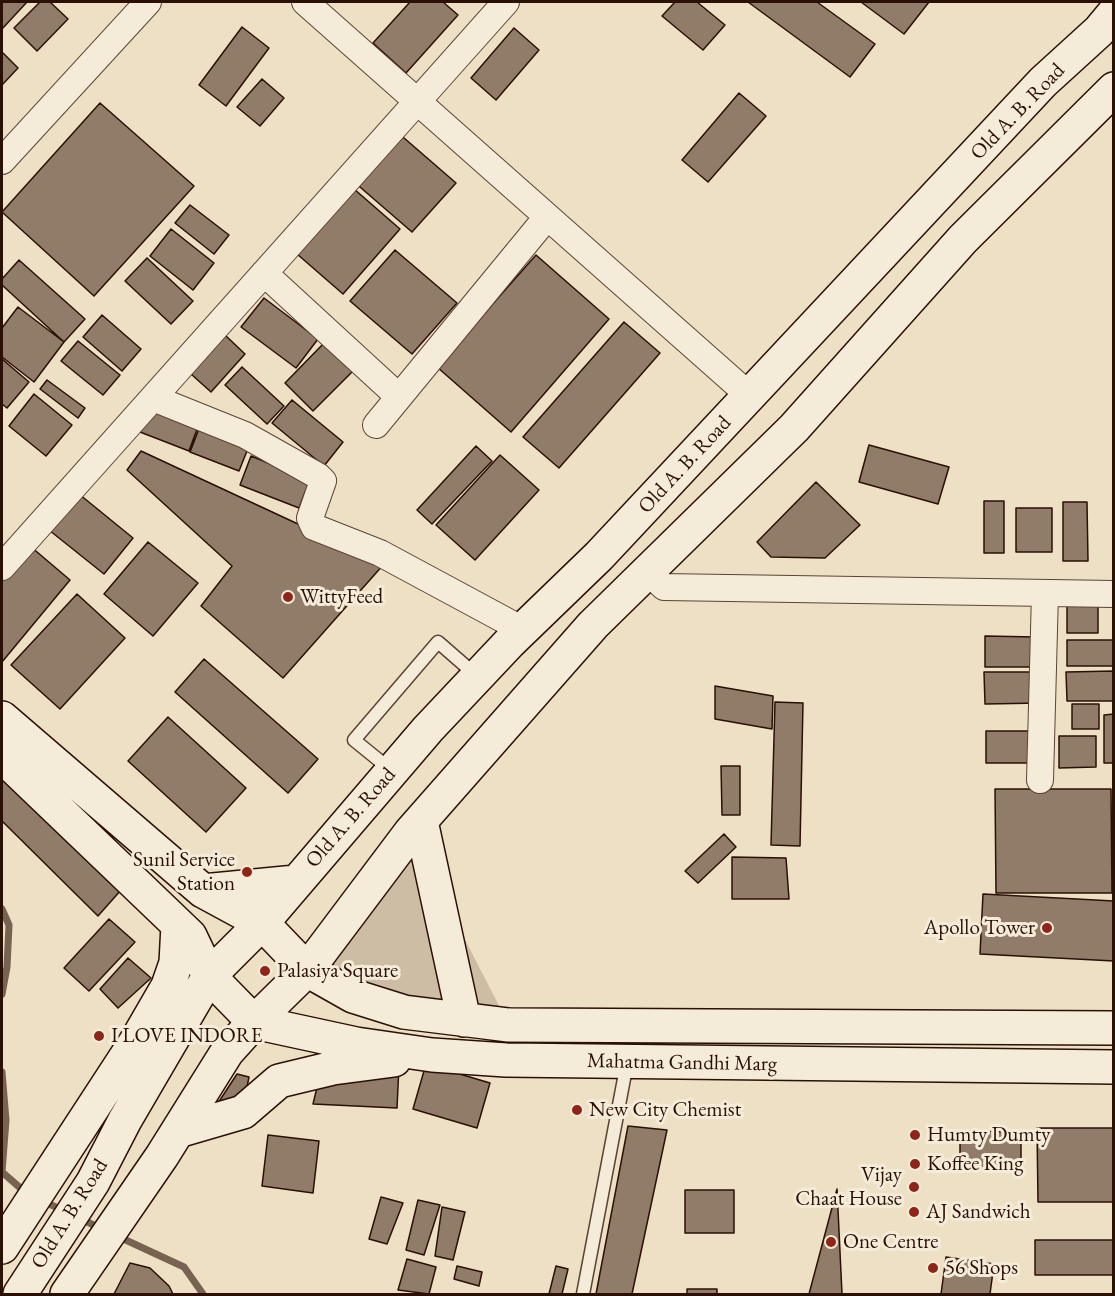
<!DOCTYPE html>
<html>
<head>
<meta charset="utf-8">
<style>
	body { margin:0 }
	#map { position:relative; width:1115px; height:1296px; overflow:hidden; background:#eee0c4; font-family:"EB Garamond",serif }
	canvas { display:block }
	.frame { position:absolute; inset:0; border:3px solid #2b1005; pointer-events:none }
</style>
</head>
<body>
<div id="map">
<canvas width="1115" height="1296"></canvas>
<div class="frame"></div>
</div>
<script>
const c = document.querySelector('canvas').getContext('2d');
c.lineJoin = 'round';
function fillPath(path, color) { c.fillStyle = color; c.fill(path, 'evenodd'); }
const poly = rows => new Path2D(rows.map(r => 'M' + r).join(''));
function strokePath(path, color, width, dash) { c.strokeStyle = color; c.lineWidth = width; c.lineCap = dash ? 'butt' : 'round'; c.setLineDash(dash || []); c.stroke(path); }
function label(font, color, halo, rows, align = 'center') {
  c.font = font + ' "EB Garamond",serif'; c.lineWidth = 6; c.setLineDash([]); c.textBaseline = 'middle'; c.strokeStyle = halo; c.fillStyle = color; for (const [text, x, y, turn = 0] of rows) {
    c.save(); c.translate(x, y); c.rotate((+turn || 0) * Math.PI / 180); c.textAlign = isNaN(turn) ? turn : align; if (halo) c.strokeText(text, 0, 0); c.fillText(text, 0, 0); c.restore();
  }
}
const green = poly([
	[410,833,509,1025,307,970]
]);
const stream = poly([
	[2,909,9,925,7,967,2,994],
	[2,1072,6,1120,2,1172,26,1193],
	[41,1200,64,1211],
	[79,1218,102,1229],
	[117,1236,184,1267,203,1294]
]);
const building = poly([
	[2,2,27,2,2,29,2,2],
	[40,2,50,2,68,19,37,51,14,28,40,2],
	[410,2,443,2,458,15,406,73,373,43,410,2],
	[675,2,697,2,725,25,703,50,662,16,675,2],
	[748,2,817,2,875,44,850,77,748,2],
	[861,2,929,2,904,34,861,2],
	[242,27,269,48,226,106,199,85,242,27],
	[514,28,539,50,496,100,471,78,514,28],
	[2,52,18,68,2,85,2,52],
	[262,79,284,98,260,126,237,107,262,79],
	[739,93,766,116,708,182,682,160,739,93],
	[100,103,194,186,94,296,2,212,100,103],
	[396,131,456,183,412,232,353,181,396,131],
	[346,182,400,229,343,294,289,247,346,182],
	[190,205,229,235,214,254,175,223,190,205],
	[171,229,214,263,193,290,150,256,171,229],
	[395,250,457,303,412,354,350,301,395,250],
	[536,255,609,319,511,432,437,367,536,255],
	[147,258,193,301,171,324,125,281,147,258],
	[19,260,85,319,64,342,2,285,2,279,19,260],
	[264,298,318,339,296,368,241,327,264,298],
	[18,307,64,342,34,382,2,357,2,328,18,307],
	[102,315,141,349,122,371,83,337,102,315],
	[624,322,660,353,559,468,523,437,624,322],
	[225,335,245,354,211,392,191,374,225,335],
	[78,341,120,375,103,395,61,361,78,341],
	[325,342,354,370,313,411,285,383,325,342],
	[2,359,29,382,7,408,2,404,2,359],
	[242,367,284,406,267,424,225,385,242,367],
	[47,380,85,408,78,418,40,389,47,380],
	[34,394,72,425,46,456,9,426,34,394],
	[292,400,343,442,324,466,272,423,292,400],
	[150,403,200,421,189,451,140,432,150,403],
	[202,421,251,441,239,471,190,452,202,421],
	[869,445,949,467,938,504,859,482,869,445],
	[476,446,492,461,432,524,417,510,476,446],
	[141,451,384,564,283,678,201,606,232,566,127,470,141,451],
	[500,455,539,490,475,560,436,525,500,455],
	[251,456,310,480,299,508,240,485,251,456],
	[816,482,860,525,825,558,771,557,757,542,816,482],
	[79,494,133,538,104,574,49,530,79,494],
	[984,501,1004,501,1004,553,984,553,984,501],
	[1063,502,1087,502,1088,561,1063,561,1063,502],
	[1016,508,1052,508,1052,552,1016,552,1016,508],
	[148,542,198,583,153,636,104,594,148,542],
	[30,546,70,580,2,662,2,580,30,546],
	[77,594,125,638,60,709,11,665,77,594],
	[1067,599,1098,599,1098,633,1067,633,1067,599],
	[985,636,1036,637,1036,667,985,667,985,636],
	[1067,640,1114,640,1114,666,1067,666,1067,640],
	[204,659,318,759,288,793,175,692,204,659],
	[1114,671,1114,701,1067,701,1066,672,1114,671],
	[984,672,1041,672,1041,703,985,704,984,672],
	[715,686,773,696,772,729,715,719,715,686],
	[775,702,803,703,800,846,771,845,775,702],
	[1072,704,1099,704,1099,729,1072,729,1072,704],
	[1114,714,1114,763,1104,763,1104,715,1114,714],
	[168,717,246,788,206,832,128,761,168,717],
	[986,731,1034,731,1035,763,986,763,986,731],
	[1059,736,1096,736,1096,767,1059,768,1059,736],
	[2,766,121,890,98,916,2,821,2,766],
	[721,766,740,766,740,815,722,815,721,766],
	[995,789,1111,789,1112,893,996,893,995,789],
	[724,834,736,847,698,883,685,871,724,834],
	[732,857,786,858,789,899,732,899,732,857],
	[983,894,1114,901,1114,961,980,954,983,894],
	[109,919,135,942,89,991,64,968,109,919],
	[128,958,151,978,118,1008,100,989,128,958],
	[426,1064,490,1083,477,1128,413,1109,426,1064],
	[399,1066,397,1108,313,1104,320,1075,399,1066],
	[237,1074,249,1077,244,1102,218,1103,237,1074],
	[628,1126,667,1130,632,1294,596,1294,628,1126],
	[1037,1128,1114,1128,1114,1202,1038,1202,1037,1128],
	[960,1131,1021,1132,1021,1169,960,1169,960,1131],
	[268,1135,319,1141,313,1193,262,1186,268,1135],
	[837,1189,842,1294,809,1294,837,1189],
	[685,1190,734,1190,734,1233,685,1233,685,1190],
	[381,1197,403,1203,387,1244,369,1239,381,1197],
	[418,1200,440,1205,424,1255,406,1250,418,1200],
	[442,1207,465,1212,453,1260,435,1256,442,1207],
	[1035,1240,1114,1240,1114,1275,1035,1275,1035,1240],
	[946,1257,994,1264,990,1294,941,1294,946,1257],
	[407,1259,436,1267,429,1294,398,1290,407,1259],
	[130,1263,150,1268,169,1286,173,1294,114,1294,130,1263],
	[457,1266,482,1272,479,1286,454,1279,457,1266],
	[556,1266,568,1269,562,1294,549,1294,556,1266],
	[687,1289,717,1289,717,1294,687,1294,687,1289]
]);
const lane = poly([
	[391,770,354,740,438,642,477,676],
	[583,1294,627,1063]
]);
const street = poly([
	[305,2,750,396],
	[2,161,148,2],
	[264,273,399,397],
	[153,398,245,435,318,476,323,481,310,518,314,527,380,553,523,630],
	[376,425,547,217],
	[2,567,506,2],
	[649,573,664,587,1114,594],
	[1040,780,1045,593]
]);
const secondary = poly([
	[1114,89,963,239,794,428,593,625,410,833,307,970,353,996,404,1012,509,1025,1114,1028],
	[2,718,203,891,262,923,428,729,510,642,599,556,1043,82,1099,31,1114,13],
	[2,756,190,936,209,976,254,1022,307,970,262,923,209,976,125,1120,93,1182,20,1294],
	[421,821,464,1020],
	[203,891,296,882],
	[178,1131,243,1112,279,1081,333,1068,394,1060],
	[2,1247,135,1043,168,986,176,963,178,925],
	[67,1294,162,1156,227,1052,254,1022,356,1044,432,1055,506,1060,1114,1067]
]);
const markers = [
	[288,597,6,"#8f2418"],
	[247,872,6,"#8f2418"],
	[1047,928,6,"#8f2418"],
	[265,971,6,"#8f2418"],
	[99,1036,6,"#8f2418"],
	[577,1110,6,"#8f2418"],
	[915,1135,6,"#8f2418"],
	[915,1164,6,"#8f2418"],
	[914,1187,6,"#8f2418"],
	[914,1212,6,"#8f2418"],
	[831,1242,6,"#8f2418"],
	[933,1268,6,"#8f2418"]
];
const streetNames = [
	["Old A. B. Road",1018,112,-46],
	["Old A. B. Road",685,465,-47],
	["Old A. B. Road",351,818,-49],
	["Mahatma Gandhi Marg",682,1063,1],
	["Old A. B. Road",70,1214,-58]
];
const poiNames = [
	["WittyFeed",300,597],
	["Sunil Service",235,860,"right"],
	["Station",235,884,"right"],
	["Apollo Tower",1035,928,"right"],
	["Palasiya Square",277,971],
	["I LOVE INDORE",111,1036],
	["New City Chemist",589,1110],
	["Humty Dumty",927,1135],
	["Koffee King",927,1164],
	["Vijay",902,1175,"right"],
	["Chaat House",902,1199,"right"],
	["AJ Sandwich",926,1212],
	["One Centre",843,1242],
	["56 Shops",945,1268]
];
fillPath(green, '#cdbda4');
strokePath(stream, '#786251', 7);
fillPath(building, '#907c68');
strokePath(building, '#2b1005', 1.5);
strokePath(lane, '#5c4435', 15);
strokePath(street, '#5c4435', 28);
strokePath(secondary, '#2b1005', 36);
strokePath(lane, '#f4ebd9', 12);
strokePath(street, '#f4ebd9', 26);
strokePath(secondary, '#f4ebd9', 33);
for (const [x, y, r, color] of markers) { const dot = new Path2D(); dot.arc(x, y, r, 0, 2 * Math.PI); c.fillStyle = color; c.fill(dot); strokePath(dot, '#f4ebd9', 2); }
label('21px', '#2b1005', '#f4ebd9', streetNames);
label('21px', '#2b1005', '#f4ebd9', poiNames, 'left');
</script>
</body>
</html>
